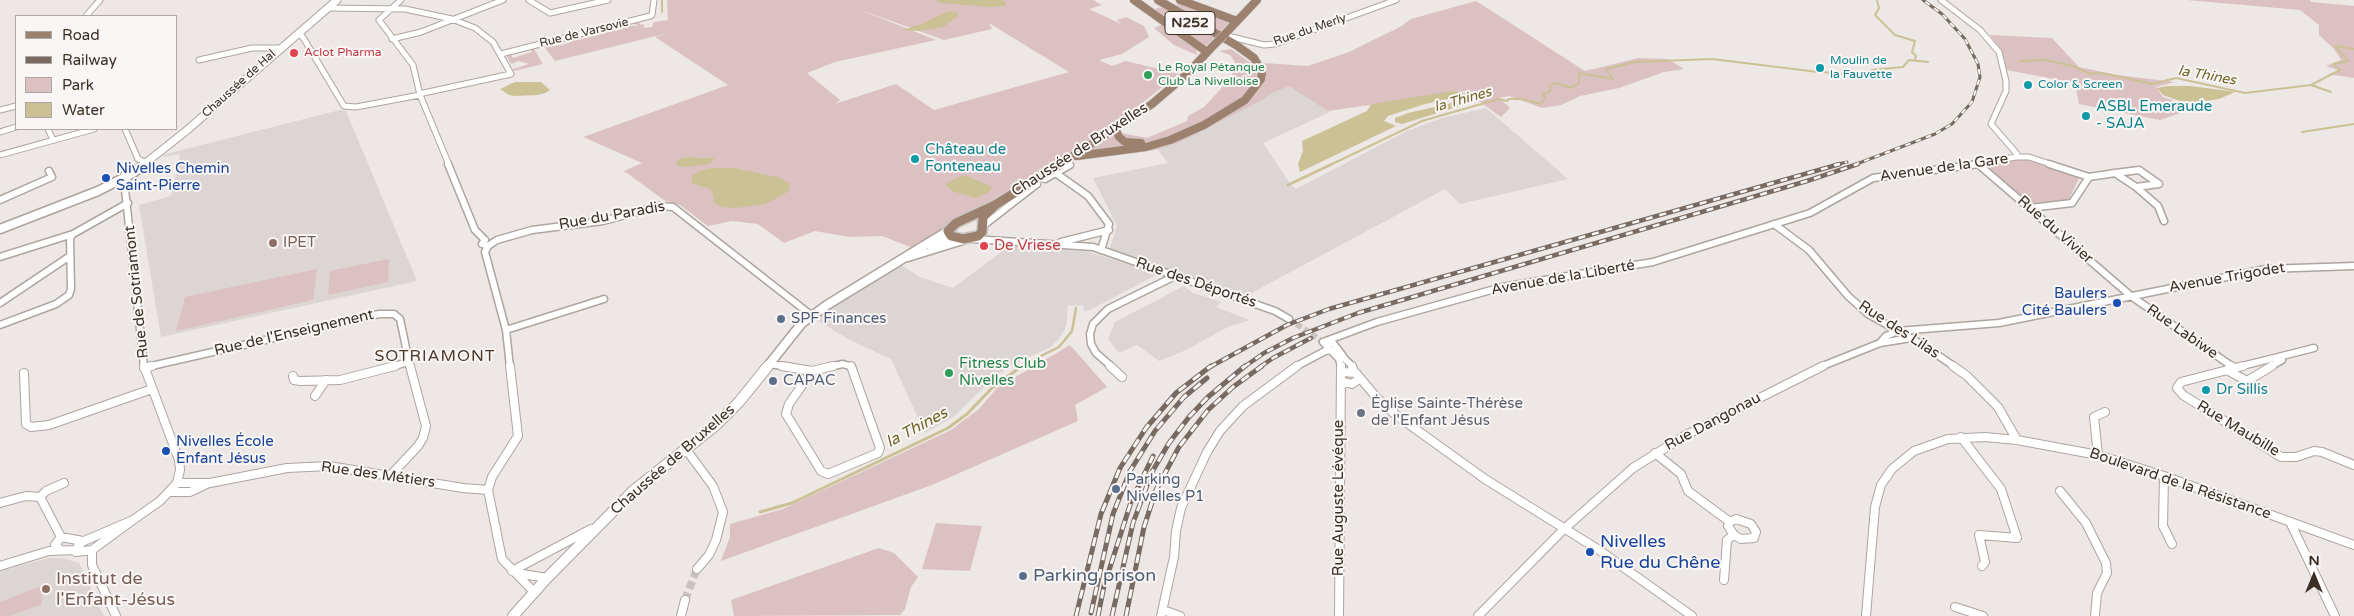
<!DOCTYPE html>
<html>
<head>
<meta charset="utf-8">
<style>
	body { margin:0 }
	#map { position:relative; width:2354px; height:616px; overflow:hidden; background:#ede7e5; font-family:"Varela Round",sans-serif }
	canvas { display:block }
	.legend { position:absolute; left:15px; top:15px; width:162px; height:115px; box-sizing:border-box; background:#f9f6f5; border:1px solid #ada6a2; margin:0; padding:6px 9px; list-style:none; font-size:15px; color:#3c2f26 }
	.legend li { display:flex; align-items:center; gap:10px; height:25px }
	.legend b { width:25px; border:1px solid #ada6a2 }
	.north { position:absolute; left:2289px; top:551px; width:50px; height:50px; -webkit-text-stroke:4px #f9f6f5; paint-order:stroke; rotate:0deg; font-size:14px; font-weight:700; line-height:20px; text-align:center; color:#3c2f26 }
	.north::after { content:''; display:block; margin:auto; width:18px; height:22px; background:#3c2f26; clip-path:polygon(50% 0,100% 100%,50% 72%,0 100%) }
</style>
</head>
<body>
<div id="map">
<canvas width="2354" height="616"></canvas>
<ul class="legend">
<li><b style="height:6px;background:#9d816f"></b>Road</li>
<li><b style="height:6px;background:#786a61"></b>Railway</li>
<li><b style="height:14px;background:#dbc1c2"></b>Park</li>
<li><b style="height:14px;background:#cbc194"></b>Water</li>
</ul>
<div class="north">N</div>
</div>
<script>
const c = document.querySelector('canvas').getContext('2d');
c.lineJoin = 'round';
function fillPath(path, color) { c.fillStyle = color; c.fill(path, 'evenodd'); }
const poly = rows => new Path2D(rows.map(r => 'M' + r).join(''));
function strokePath(path, color, width, dash) { c.strokeStyle = color; c.lineWidth = width; c.lineCap = dash ? 'butt' : 'round'; c.setLineDash(dash || []); c.stroke(path); }
function label(font, color, halo, rows, align = 'center') {
  c.font = font + ' "Varela Round",sans-serif'; c.lineWidth = 4; c.setLineDash([]); c.textBaseline = 'middle'; c.strokeStyle = halo; c.fillStyle = color; for (const [text, x, y, turn = 0] of rows) {
    c.save(); c.translate(x, y); c.rotate((+turn || 0) * Math.PI / 180); c.textAlign = isNaN(turn) ? turn : align; if (halo) c.strokeText(text, 0, 0); c.fillText(text, 0, 0); c.restore();
  }
}
const built = poly([
	[1289,83,1330,112,1263,143,1291,185,1296,189,1407,131,1442,118,1486,108,1568,179,1460,204,1445,189,1244,297,1109,251,1117,226,1093,178,1168,163,1155,146],
	[340,110,346,111,417,281,161,337,139,205,171,196,180,154,162,157,166,154],
	[1012,244,1089,252,1158,274,1088,311,1083,310,1084,306,1068,305,1066,327,1059,339,1049,348,1016,363,994,377,955,416,925,433,891,359,850,340,815,319,901,265,920,277,953,288],
	[1184,286,1193,293,1222,302,1216,307,1250,320,1228,327,1186,350,1159,361,1137,345,1119,353,1108,339,1115,322],
	[49,558,62,558,79,563,104,616,0,616,0,571]
]);
const green = poly([
	[667,0,1093,0,1102,5,1089,9,1121,24,1117,20,1126,17,1144,26,1149,37,1122,54,1099,60,1112,66,1126,61,1179,74,1114,125,913,248,882,236,849,237,815,231,784,243,758,224,732,221,708,226,680,205,664,200,624,171,642,163,583,137,728,85,655,37,668,33,555,61,543,45,546,44,549,47,562,45,569,43,567,40,572,39,578,40,610,32,608,29,610,29,615,31,622,29,621,27,624,26,636,26,638,25,629,23,637,21,641,25,644,24,644,28,652,27,654,22,668,20],
	[858,9,944,40,992,29,989,23,1069,72,934,110,896,84,835,104,840,100,807,73,835,62,936,40],
	[2187,0,2310,0,2311,2,2354,6,2354,78,2328,74,2341,71,2326,66,2341,60,2334,49,2319,35,2319,25,2300,10],
	[1476,1,1585,71,1639,58,1668,59,1684,69,1664,72,1619,88,1580,96,1561,105,1542,108,1509,96,1499,98,1510,108,1501,117,1465,91,1328,111,1289,86,1272,93,1262,100,1178,143,1151,151,1126,139,1121,133,1147,138,1187,121,1188,116,1204,107,1229,80,1235,69,1235,62,1230,55,1219,51,1231,49,1249,62,1308,66,1349,52,1400,27,1411,19],
	[1177,4,1185,5,1231,21,1205,47,1196,49,1197,55,1174,45,1154,28,1168,22,1155,10,1157,8,1176,6],
	[1990,35,2052,38,2079,67,2117,75,2175,82,2156,87,2163,97,2195,108,2160,120,2079,104,2075,83,2007,70,2001,49],
	[534,49,543,64,514,71,513,69,529,64,519,61,511,64,506,55,513,52,511,55,513,58,532,52,531,50],
	[1113,134,1119,141,1138,147,1087,152],
	[2020,159,2032,159,2081,174,2069,199,2034,204,2025,202,1984,166],
	[389,259,388,282,328,295,330,271],
	[317,269,313,300,176,331,185,297],
	[1070,345,1107,387,1075,405,1078,421,932,485,721,561,730,537,730,524,783,509,951,430,979,409,997,388],
	[936,523,982,526,970,571,922,569],
	[879,548,894,553,918,577,911,587,905,609,900,615,734,616,731,600],
	[41,586,42,604,10,616,0,616,0,602]
]);
const water = poly([
	[934,0,1000,0,1006,2,1005,6,991,7,941,3],
	[948,11,956,12,959,15,943,27,919,31,903,30,922,24],
	[515,82,541,82,550,90,545,93,538,95,515,96,509,95,500,89],
	[2167,86,2191,86,2235,92,2219,99,2199,102,2180,101,2163,95,2157,88],
	[1453,91,1468,94,1473,102,1402,124,1395,122,1395,118,1408,113,1461,101,1461,98,1457,97,1425,104,1388,116,1384,121,1396,126,1300,172,1298,164,1303,151,1302,141,1367,111,1371,104],
	[690,157,698,158,714,158,712,163,704,165,679,167,676,163,679,159],
	[712,168,734,168,781,178,790,184,789,191,766,204,736,208,722,207,713,202,714,196,710,189,691,183,693,175,702,170],
	[963,175,979,181,992,187,989,192,976,198,952,191,945,184]
]);
const streamFar2 = poly([
	[662,0,662,12],
	[1877,0,1879,8,1875,15,1895,35,1915,41,1912,52,1916,56,1915,59],
	[2020,61,2045,60,2073,66,2090,74,2102,73,2152,84,2176,78,2245,93,2311,85,2331,92],
	[1823,72,1858,76,1873,70,1903,67,1909,60,1928,62],
	[2311,85,2340,70,2333,64,2348,61,2335,46,2354,49],
	[2302,132,2354,124],
	[1330,165,1422,121,1499,99,1507,101,1509,99,1522,99,1541,104,1545,99,1543,95,1550,91,1550,85,1556,83,1571,88,1579,83,1579,73,1613,79,1606,69,1635,62,1712,59,1818,72]
]);
const streamFar1 = poly([
	[1288,185,1332,164],
	[1019,367,1059,347,1072,331,1076,308]
]);
const stream = poly([
	[760,512,792,503,948,428,967,414,992,388,1022,366]
]);
const streetTunnelFar1 = poly([
	[1289,319,1323,342]
]);
const streetTunnel = poly([
	[685,600,697,569]
]);
const streetFar2 = poly([
	[401,0,379,20,413,65,420,95,449,165],
	[529,0,550,13,608,0],
	[1941,0,1980,30,1999,52,2006,81,2006,91,1991,124,2017,154,2016,157],
	[327,8,405,9,452,19,475,28,493,42,511,74,419,94],
	[86,16,100,0],
	[295,35,301,35,304,39,344,106,356,107,420,95],
	[1224,35,1264,45,1275,44,1396,0],
	[392,39,421,32,503,0],
	[501,54,650,16,652,15,654,0],
	[199,60,252,48,280,48],
	[0,110,16,106],
	[48,129,53,140],
	[125,129,138,159,145,162],
	[0,132,16,127],
	[0,155,94,129],
	[1970,165,2016,157,2029,157,2053,165]
]);
const streetFar1 = poly([
	[448,164,475,230,485,240],
	[1978,164,2131,296,2233,367],
	[2049,164,2089,177],
	[2139,170,2159,184,2136,187,2115,173,2139,170],
	[1057,174,1088,196,1109,224,1101,250],
	[124,175,128,176,125,189,144,367],
	[1045,179,1070,165],
	[2136,187,2158,206,2164,221],
	[0,200,52,177,49,171],
	[2030,208,2072,203,2089,177,2115,173],
	[1774,224,1809,250,1848,296,1868,314,1923,345,1955,367],
	[983,226,1037,184],
	[973,239,1093,247,1275,311,1289,319],
	[485,240,482,244,488,246,497,240,532,230,603,221,659,206,673,207,811,315],
	[1061,242,1109,230],
	[488,246,485,252,506,330,510,367],
	[0,257,73,234],
	[908,258,963,241],
	[0,303,70,256],
	[0,325,56,304,69,295,71,289,70,238,73,234,128,203],
	[506,330,604,299],
	[1323,342,1377,322,1502,287,1653,262,1810,213,1873,178,1979,164],
	[1323,342,1339,359,1341,367],
	[1324,342,1333,343,1343,356],
	[1880,343,1886,336,1898,331,1999,323,2266,269,2354,266],
	[1339,353,1353,367],
	[769,364,790,367],
	[147,367,379,314,394,314,400,319,410,367],
	[391,367,408,362],
	[828,367,843,364,852,367],
	[1112,367,1096,353,1091,344,1090,334,1093,324,1108,309,1175,276],
	[1295,367,1325,351,1331,350],
	[1820,367,1880,343,1911,338],
	[2238,367,2314,348],
	[2270,367,2282,360,2281,357]
]);
const street = poly([
	[510,366,518,436,492,477,488,490,502,559,534,592],
	[782,366,812,371],
	[1110,366,1122,377],
	[1352,366,1354,372],
	[1953,366,1967,376,1998,407,2017,440],
	[2231,366,2234,368],
	[2243,366,2181,382,2177,388,2183,395,2281,457,2296,457,2314,451,2322,452,2354,465],
	[144,368,152,366],
	[2227,370,2247,381,2272,366],
	[812,371,789,404,786,414,821,471,828,474,878,453,880,448,851,366],
	[812,371,833,366],
	[1342,372,1356,373,1377,398,1396,415,1485,479,1599,550,1692,616],
	[24,373,26,424,31,427,49,425,152,389],
	[293,376,294,380,300,381,340,380,395,366],
	[1341,381,1352,384,1359,379],
	[315,396,326,380],
	[1961,437,2001,489,2017,538,1979,535,1985,562,1982,566],
	[685,448,713,486,723,512,716,540,709,555,697,569],
	[1655,453,1681,474,1688,491,1730,522],
	[2098,455,2094,417,2105,412],
	[390,476,418,446,423,438,426,426,410,366],
	[2164,476,2163,526,2172,544],
	[177,483,210,483,287,468,329,466,463,488,488,490],
	[2060,491,2086,523,2106,563,2107,573,2097,593,2095,616],
	[170,492,190,492,209,483],
	[40,497,46,491,64,483],
	[0,503,26,496,40,497,61,537,83,541],
	[1736,519,1751,524,1756,532,1754,538,1741,539,1734,535,1728,526,1730,522,1736,519],
	[133,520,92,550,76,552,78,546,84,541,133,520],
	[133,520,160,501,177,483,180,470,179,460,144,366],
	[2290,522,2335,616],
	[60,549,55,545,61,537],
	[92,550,92,565,116,616],
	[0,566,49,551,76,550],
	[512,571,591,529],
	[516,573,547,578],
	[1724,580,1727,540,1734,535],
	[1955,607,1983,616],
	[1163,610,1180,616],
	[681,616,685,600],
	[1161,616,1174,557,1176,531,1181,508,1207,452,1220,431,1243,406,1297,366],
	[1339,616,1341,366],
	[1478,616,1564,529,1633,468,1686,435,1823,366],
	[1866,616,1875,507,1881,485,1892,469,1914,451,1948,439,1985,437,2017,440,2098,455,2164,476,2354,545]
]);
const secondaryFar2 = poly([
	[143,165,186,131,337,0]
]);
const secondaryFar1 = poly([
	[0,229,98,191,133,173,145,164],
	[931,246,956,238],
	[767,367,802,323,827,305,948,231]
]);
const secondary = poly([
	[513,616,547,578,633,491,716,425,739,402,768,366]
]);
const primaryFar1 = poly([
	[1134,0,1207,52],
	[1180,0,1237,21],
	[1224,35,1257,0],
	[1115,128,1119,137,1125,142,1141,143],
	[1077,156,1146,147,1170,140,1204,125,1245,100,1261,79,1262,72,1254,58,1236,45,1158,0],
	[1059,165,1152,104,1187,74,1212,47]
]);
const primary = poly([
	[995,205,983,217,982,232,978,236,963,239,951,236,948,231,956,223,995,205],
	[995,205,1061,164]
]);
const railFar2 = poly([
	[1834,165,1847,162],
	[1854,165,1935,134,1952,124,1972,102,1980,77,1978,64,1965,39,1942,14,1923,0]
]);
const railFar1 = poly([
	[1210,367,1287,325,1329,309,1840,164],
	[1244,367,1264,353,1293,338,1358,313,1807,181,1858,164],
	[1260,367,1273,358,1311,338]
]);
const rail = poly([
	[1091,613,1113,514,1130,471,1155,431,1184,397,1207,378],
	[1076,616,1101,514,1120,468,1146,428,1176,393,1211,366],
	[1098,616,1104,586,1131,502,1153,456],
	[1112,616,1133,523,1152,472,1169,443,1189,417,1208,397,1245,366],
	[1126,616,1144,527,1156,490,1179,447,1208,410,1233,387,1262,366]
]);
const primaryBridge = poly([
	[1212,47,1224,35]
]);
const markers = [
	[294,53,5,"#e0444e"],
	[1820,68,5,"#0f9aa8"],
	[1148,75,5,"#2e9e5b"],
	[2028,85,5,"#0f9aa8"],
	[2086,116,5,"#0f9aa8"],
	[915,159,5,"#0f9aa8"],
	[106,178,5,"#1a4fb4"],
	[273,243,5,"#8d6e63"],
	[984,246,5,"#e0444e"],
	[2117,303,5,"#1a4fb4"],
	[781,319,5,"#5c6f8a"],
	[949,373,5,"#2e9e5b"],
	[773,381,5,"#5c6f8a"],
	[2206,390,5,"#0f9aa8"],
	[1361,413,5,"#6b7280"],
	[166,451,5,"#1a4fb4"],
	[1116,489,5,"#5c6f8a"],
	[1590,552,5,"#1a4fb4"],
	[1023,576,5,"#5c6f8a"],
	[46,589,5,"#8d6e63"]
];
const farStreetnames = [
	["Rue du Merly",1310,30,-19],
	["Rue de Varsovie",584,33,-14],
	["Chaussée de Hal",239,84,-42]
];
const farHealthnames = [
	["Aclot Pharma",304,53]
];
const farCulturenames = [
	["Moulin de",1830,61],
	["la Fauvette",1830,75],
	["Color & Screen",2038,85]
];
const farLeisurenames = [
	["Le Royal Pétanque",1158,68],
	["Club La Nivelloise",1158,82]
];
const shields = [
	[1190,23,50]
];
const shieldNames = [
	["N252",1190,23]
];
const farWaternames = [
	["la Thines",2207,76,10],
	["la Thines",1463,100,-16]
];
const cultureNames = [
	["ASBL Emeraude",2096,107],
	["- SAJA",2096,124],
	["Château de",925,150],
	["Fonteneau",925,167],
	["Dr Sillis",2216,390]
];
const streetNames = [
	["Chaussée de Bruxelles",1080,150,-33],
	["Avenue de la Gare",1944,168,-8],
	["Rue du Paradis",612,216,-10],
	["Rue du Vivier",2055,230,41],
	["Avenue de la Liberté",1563,278,-10],
	["Avenue Trigodet",2227,278,-10],
	["Rue des Déportés",1196,283,19],
	["Rue de Sotriamont",137,292,-96],
	["Rue des Lilas",1899,330,33],
	["Rue Labiwe",2182,332,35],
	["Rue de l'Enseignement",294,333,-13],
	["Rue Dangonau",1713,422,-28],
	["Rue Maubille",2238,429,31],
	["Chaussée de Bruxelles",673,460,-41],
	["Rue des Métiers",378,475,8],
	["Boulevard de la Résistance",2180,484,19],
	["Rue Auguste Lévéque",1339,498,-90]
];
const transitNames = [
	["Nivelles Chemin",116,169],
	["Saint-Pierre",116,186],
	["Baulers",2107,294,"right"],
	["Cité Baulers",2107,311,"right"],
	["Nivelles École",176,442],
	["Enfant Jésus",176,459]
];
const educationNames = [
	["IPET",283,243]
];
const healthNames = [
	["De Vriese",994,246]
];
const serviceNames = [
	["SPF Finances",791,319],
	["CAPAC",783,381],
	["Parking",1126,480],
	["Nivelles P1",1126,497]
];
const leisureNames = [
	["Fitness Club",959,364],
	["Nivelles",959,381]
];
const worshipNames = [
	["Église Sainte-Thérèse",1371,404],
	["de l'Enfant Jésus",1371,421]
];
const neighbourhoodNames = [
	["SOTRIAMONT",435,357]
];
const waterNames = [
	["la Thines",917,428,-28]
];
const nearTransitnames = [
	["Nivelles",1600,542],
	["Rue du Chêne",1600,563]
];
const nearServicenames = [
	["Parking prison",1033,576]
];
const nearEducationnames = [
	["Institut de",56,579],
	["l'Enfant-Jésus",56,600]
];
fillPath(built, '#dcd5d3');
fillPath(green, '#dbc1c2');
fillPath(water, '#cbc194');
strokePath(streamFar2, '#cbc194', 2);
strokePath(streamFar1, '#cbc194', 2.5);
strokePath(stream, '#cbc194', 3);
strokePath(streetTunnelFar1, '#cac2bf', 6, [6, 3]);
strokePath(streetTunnel, '#cac2bf', 8, [8, 4]);
strokePath(streetFar2, '#ada5a0', 7);
strokePath(streetFar1, '#ada5a0', 9);
strokePath(street, '#ada5a0', 10);
strokePath(secondaryFar2, '#aea29c', 9);
strokePath(secondaryFar1, '#aea29c', 11);
strokePath(secondary, '#aea29c', 12);
strokePath(primaryFar1, '#c8c5c2', 9);
strokePath(primary, '#c8c5c2', 12);
strokePath(streetFar2, '#fff', 5);
strokePath(streetFar1, '#fff', 6);
strokePath(street, '#fff', 8);
strokePath(secondaryFar2, '#fff', 7);
strokePath(secondaryFar1, '#fff', 8);
strokePath(secondary, '#fff', 10);
strokePath(primaryFar1, '#9d816f', 8);
strokePath(primary, '#9d816f', 9);
strokePath(railFar2, '#786a61', 3);
strokePath(railFar1, '#786a61', 4.5);
strokePath(rail, '#786a61', 5);
strokePath(railFar2, '#f9f6f5', 2, [5.5]);
strokePath(railFar1, '#f9f6f5', 2.5, [7]);
strokePath(rail, '#f9f6f5', 3, [9]);
strokePath(primaryBridge, '#c8c5c2', 9, []);
strokePath(primaryBridge, '#9d816f', 8);
for (const [x, y, r, color] of markers) { const dot = new Path2D(); dot.arc(x, y, r, 0, 2 * Math.PI); c.fillStyle = color; c.fill(dot); strokePath(dot, '#f9f6f5', 2); }
label('12px', '#3c2f26', '#f9f6f5', farStreetnames);
label('12px', '#be3a42', '#f9f6f5', farHealthnames, 'left');
label('12px', '#0d838f', '#f9f6f5', farCulturenames, 'left');
label('12px', '#27864d', '#f9f6f5', farLeisurenames, 'left');
for (const [x, y, w] of shields) { const box = new Path2D(); box.roundRect(x - w / 2, y - 11.5, w, 23, 4); c.fillStyle = '#f9f6f5'; c.fill(box); strokePath(box, '#3c2f26', 1); }
label('bold 14px', '#3c2f26', null, shieldNames);
label('italic 14px', '#726527', '#f9f6f5', farWaternames);
label('15px', '#0d838f', '#f9f6f5', cultureNames, 'left');
label('15px', '#3c2f26', '#f9f6f5', streetNames);
label('15px', '#164399', '#f9f6f5', transitNames, 'left');
label('15px', '#785e54', '#f9f6f5', educationNames, 'left');
label('15px', '#be3a42', '#f9f6f5', healthNames, 'left');
label('15px', '#4e5e75', '#f9f6f5', serviceNames, 'left');
label('15px', '#27864d', '#f9f6f5', leisureNames, 'left');
label('15px', '#5b616d', '#f9f6f5', worshipNames, 'left');
c.letterSpacing = '1px';
label('16px', '#4c3524', '#f9f6f5', neighbourhoodNames);
c.letterSpacing = '0px';
label('italic 16px', '#726527', '#f9f6f5', waterNames);
label('18px', '#164399', '#f9f6f5', nearTransitnames, 'left');
label('18px', '#4e5e75', '#f9f6f5', nearServicenames, 'left');
label('18px', '#785e54', '#f9f6f5', nearEducationnames, 'left');
</script>
</body>
</html>
